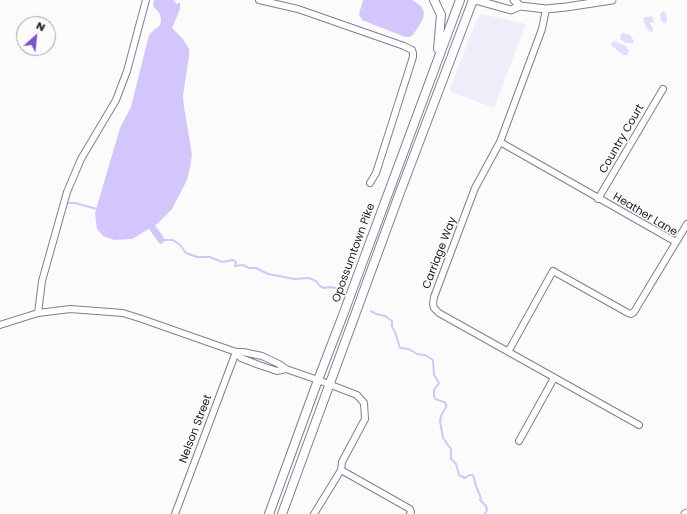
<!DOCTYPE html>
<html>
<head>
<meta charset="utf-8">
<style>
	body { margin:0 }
	#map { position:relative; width:687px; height:514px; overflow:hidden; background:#fbfbfb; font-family:Poppins,sans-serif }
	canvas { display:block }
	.north { position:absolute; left:16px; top:16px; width:40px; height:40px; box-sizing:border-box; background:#fbfbfb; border:1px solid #a4a3a7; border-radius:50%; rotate:27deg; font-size:11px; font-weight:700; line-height:16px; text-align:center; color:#222029 }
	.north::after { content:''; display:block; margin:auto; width:14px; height:18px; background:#7b53cd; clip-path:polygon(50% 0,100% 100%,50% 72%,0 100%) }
</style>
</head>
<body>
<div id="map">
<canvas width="687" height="514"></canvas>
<div class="north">N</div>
</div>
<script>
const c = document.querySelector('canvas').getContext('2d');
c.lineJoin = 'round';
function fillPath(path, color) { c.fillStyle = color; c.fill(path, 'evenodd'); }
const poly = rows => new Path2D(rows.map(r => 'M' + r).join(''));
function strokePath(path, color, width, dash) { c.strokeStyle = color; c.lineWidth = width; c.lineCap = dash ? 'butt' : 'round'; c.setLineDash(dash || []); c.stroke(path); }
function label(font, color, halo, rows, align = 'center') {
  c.font = font + ' Poppins,sans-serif'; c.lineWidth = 3; c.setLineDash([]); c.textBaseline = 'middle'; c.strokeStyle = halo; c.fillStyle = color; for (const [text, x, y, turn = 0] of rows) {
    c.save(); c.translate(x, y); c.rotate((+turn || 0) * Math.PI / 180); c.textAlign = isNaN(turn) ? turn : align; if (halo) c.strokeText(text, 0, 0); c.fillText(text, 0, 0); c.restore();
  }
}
const built = poly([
	[481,14,526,24,494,108,449,91,476,21]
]);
const green = poly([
	[663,11,666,13,667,20,666,23,663,23,661,20,660,14],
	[652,16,654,22,649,23,653,28,653,32,649,31,645,25,643,18],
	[623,33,630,35,634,41,633,43,626,43,620,39,621,34],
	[614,41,626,46,629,51,627,55,623,55,612,46,611,43]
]);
const water = poly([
	[154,0,173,0,177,4,180,2,180,9,172,28,183,39,189,49,189,56,183,95,184,107,192,155,190,167,187,180,172,209,157,224,132,239,114,240,103,236,97,229,95,213,120,128,131,107,149,35,154,30,157,28,160,25,161,20,160,14,153,6],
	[363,0,412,0,421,6,424,12,423,19,413,35,409,37,405,37,362,20,359,14]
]);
const stream = poly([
	[68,203,75,203,97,209],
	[161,240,173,240,180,245,186,253,197,257,210,257,222,262,233,260,236,262,235,266,236,266,243,265,249,268,256,268,268,274,294,279,309,278,316,281,320,286,324,288,331,287,340,289],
	[371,311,376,314,385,316,392,321,392,327,395,332,400,348,409,349,417,354,425,355,433,360,434,375,439,383,434,390,434,396,435,399,444,402,446,404,446,407,441,416,440,421,443,438,451,449,451,459,456,464,459,475,465,478,469,475,473,475,474,478,476,486,481,498,480,500,486,506,487,510,485,514]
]);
const canal = poly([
	[152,227,161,240]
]);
const minor = poly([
	[146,0,127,71,116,100,81,159,67,192,42,281,38,313,70,309,123,313,142,319,236,352,243,352,262,356,279,364,286,369,318,380,357,395,364,403,365,419,342,462,341,470,410,509,411,512,410,514],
	[259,0,298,9,404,46,412,50,413,53,413,57,376,173,370,183],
	[546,9,542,29,500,142,475,188,434,297,433,304,434,308,439,313,639,425],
	[500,142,676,242],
	[598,199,663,89],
	[0,325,38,313],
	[236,352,241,358,259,365,277,371,286,369],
	[508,352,553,271,628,313,631,314,634,312,687,224],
	[519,441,554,378],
	[175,514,236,352],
	[314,514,341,470]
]);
const tertiary = poly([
	[475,0,511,10,520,6,546,9,566,7,612,0],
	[514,0,520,6],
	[685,514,687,513]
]);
const secondary = poly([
	[434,0,441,15,438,49],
	[269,514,318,380,343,315,460,0],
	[282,514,399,195,473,0]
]);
const streetNames = [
	["Country Court",622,139,-60],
	["Heather Lane",645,215,31],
	["Opossumtown Pike",354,253,-70],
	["Carriage Way",440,253,-69],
	["Nelson Street",196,429,-69]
];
fillPath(built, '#f0edfa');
fillPath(green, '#e3dcfb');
fillPath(water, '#d2c6fd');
strokePath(stream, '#d2c6fd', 2);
strokePath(canal, '#d2c6fd', 7);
strokePath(minor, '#827d94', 8);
strokePath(tertiary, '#827d94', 9);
strokePath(secondary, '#827d94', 10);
strokePath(minor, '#fff', 6);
strokePath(tertiary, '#fff', 7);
strokePath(secondary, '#fff', 8);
label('11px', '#222029', '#fbfbfb', streetNames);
</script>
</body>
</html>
